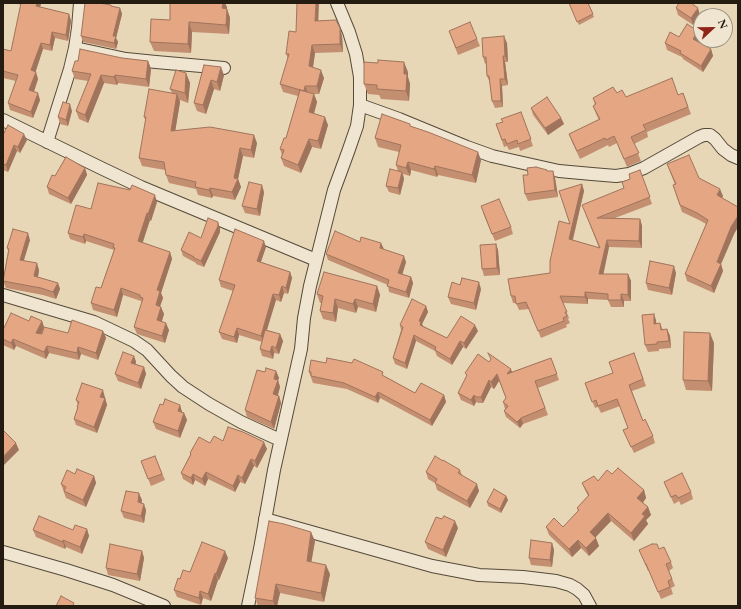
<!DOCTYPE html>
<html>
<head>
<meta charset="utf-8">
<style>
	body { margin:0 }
	#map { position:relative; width:741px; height:609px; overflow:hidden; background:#e7d7b7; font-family:"EB Garamond",serif }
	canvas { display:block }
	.frame { position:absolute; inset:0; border:4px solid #241b11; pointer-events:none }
	.north { position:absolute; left:693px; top:8px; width:40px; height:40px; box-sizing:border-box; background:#efe5d0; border:1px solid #9e9484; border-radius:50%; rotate:68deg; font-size:11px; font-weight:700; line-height:16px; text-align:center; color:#241b11 }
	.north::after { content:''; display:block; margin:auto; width:14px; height:18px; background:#8f2418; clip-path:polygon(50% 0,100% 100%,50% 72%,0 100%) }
</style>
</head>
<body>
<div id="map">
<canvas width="741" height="609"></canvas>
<div class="frame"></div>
<div class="north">N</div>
</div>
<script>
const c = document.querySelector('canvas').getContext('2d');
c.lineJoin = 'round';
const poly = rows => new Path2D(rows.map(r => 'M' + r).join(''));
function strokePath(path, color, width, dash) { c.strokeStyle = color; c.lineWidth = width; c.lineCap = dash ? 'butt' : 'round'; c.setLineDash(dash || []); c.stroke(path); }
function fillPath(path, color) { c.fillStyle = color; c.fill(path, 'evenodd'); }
const street = poly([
	[75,48,126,59,156,62,224,68],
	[360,105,399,119,467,147,492,156,559,171,592,174,616,176,629,174,644,168,699,137,704,135,710,135,715,139,723,149,731,155,738,158],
	[3,120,101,168,141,187,316,260],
	[47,142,70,69,75,48,78,28,80,3],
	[3,295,94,322,134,341,147,350,171,376,183,387,209,404,241,422,280,440],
	[265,519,432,566,479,575,523,577,556,581,570,585,577,589,584,595,590,606],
	[3,552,66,570,113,585,164,606],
	[248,606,260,549,274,470,301,349,304,318,310,286,334,190,348,152,357,126,360,105,360,77,356,54,349,32,337,3]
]);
const wall = poly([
	[15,3,41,3,40,7,69,14,71,21,68,41,55,38,52,51,43,49,35,72,38,79,34,92,40,100,33,118,10,110,8,103,16,81,3,78,3,49,11,51,21,5],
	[569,3,588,3,594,17,579,25],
	[111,5,111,7,120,8,122,14,116,38,118,42,116,49,83,42,81,36],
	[227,7,227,9,230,18,229,34,192,32,191,53,154,51,150,42,170,20],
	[676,8,700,15,693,25,678,15],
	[318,21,342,36,343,52,315,53,313,67,324,78,319,94,313,94,314,94,317,102,314,114,328,125,321,149,312,147,301,173,284,166,281,158,282,155,280,149,286,138,298,96,283,92,280,84,288,59,286,54,296,32],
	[449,31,477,39,480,46,458,55],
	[698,31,700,37,698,41,711,49,713,56,703,72,683,59,682,57,667,50,665,43,679,37],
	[507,43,508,62,505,62,508,85,502,86,503,107,495,108,492,101,490,83,487,76,486,63,485,64,483,57],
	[122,58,148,61,151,69,149,87,118,83,117,85,104,83,88,123,79,119,76,111,88,81,75,79,72,71,78,61],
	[204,65,224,75,220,91,214,89,206,114,197,111,194,103],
	[408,72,408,77,410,84,409,101,381,99,379,95,368,94,364,84],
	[186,73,190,83,188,103,180,100,180,102,175,130,257,143,254,158,243,156,238,179,241,187,235,200,213,196,212,198,198,195,196,189,169,183,166,175,165,170,142,166,139,158,146,122,144,117,172,93,170,89],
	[617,93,626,97,678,95,683,93,691,114,647,132,648,137,634,144,641,161,627,167,617,143,609,147,608,145,580,159,572,142,569,134,599,120,596,114,593,106,595,105,593,98],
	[531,108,561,118,564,124,548,135,533,115],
	[72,111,68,126,60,124,58,117],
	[521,112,533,146,520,151,519,147,509,150,507,146,504,147,496,124,503,122],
	[411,127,481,160,476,183,438,175,437,177,411,170,410,176,403,174,404,179,400,195,389,192,386,186,398,171,396,165,399,152,378,147,375,138],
	[3,135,27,140,20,153,17,151,8,172,3,170],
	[667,164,699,178,723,196,722,198,738,207,738,227,734,234,721,264,723,271,714,293,687,281,685,274,706,224,699,220,682,212,673,185,675,185],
	[85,168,87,175,71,204,49,194,47,187,55,176],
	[640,170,652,204,615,218,640,219,642,226,642,248,609,247,603,274,628,274,631,281,631,301,624,301,624,307,611,307,608,300,588,299,588,304,563,303,569,318,568,319,570,323,566,325,567,327,541,338,529,309,519,310,516,303,513,303,511,296,550,273,570,224,582,184,584,191,573,240,599,248,585,212,624,188,630,179],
	[547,171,553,171,555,178,558,197,528,201,525,194,528,175],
	[264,192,260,216,245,213,242,206],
	[157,202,151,221,150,220,142,243,170,252,172,259,161,293,163,298,160,306,164,314,162,321,169,330,165,343,137,334,134,327,142,303,141,301,123,295,117,317,93,310,91,303,101,288,114,250,86,241,85,244,70,239,68,233,91,209],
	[483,213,511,227,513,234,495,241],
	[220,228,220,232,204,267,196,264,196,263,183,256,181,250,201,238],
	[30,240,24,260,39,270,38,277,58,283,60,289,56,299,43,295,6,288,3,281,8,251,7,248],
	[360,242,383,249,406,262,402,274,411,277,413,283,409,298,389,292,388,285,328,260,326,254],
	[496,244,498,250,500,275,484,276,482,269],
	[266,247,261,262,290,272,292,278,288,294,284,293,281,302,276,300,267,330,280,334,283,341,279,354,274,353,273,359,262,356,260,349,262,342,239,335,237,343,222,339,219,332,233,291,221,287,219,280],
	[676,273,672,295,648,290,646,283],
	[377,286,380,295,376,312,358,307,356,313,338,308,336,322,323,319,320,311,322,303,320,303,317,294],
	[481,289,476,310,451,304,448,297],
	[426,306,428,312,422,324,423,326,447,338,478,331,466,349,463,347,452,365,437,356,435,351,416,341,407,369,395,364,393,358,401,330,400,325],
	[656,320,656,323,660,323,663,330,667,329,670,336,671,348,659,349,659,351,648,352,645,345],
	[29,321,42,321,44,327,41,334,42,334,103,331,106,338,98,360,81,354,79,360,49,353,46,359,16,346,14,350,3,345,3,330],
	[714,343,712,391,686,390,683,380],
	[634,353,646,386,632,391,643,421,653,436,655,443,634,453,623,430,628,428,620,406,601,413,598,407,595,408,585,383,613,373],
	[134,356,136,362,135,364,144,367,146,374,141,389,118,381,115,374],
	[551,358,559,380,538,388,548,415,523,424,520,428,506,417,504,411,505,409,503,402,506,398,499,381,494,389,491,387,483,403,479,403,476,402,474,406,461,400,458,393,467,376,465,373,489,362,512,372],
	[276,371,279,378,278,380,280,387,278,395,279,396,281,403,274,429,247,417,245,410,265,372],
	[309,372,384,376,415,393,444,395,446,402,432,426,380,398,378,403,347,389,313,383],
	[105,397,105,398,107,405,97,433,76,425,74,419,78,408,78,405,76,400],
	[163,405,180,405,182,412,184,413,187,420,180,438,156,429,153,422],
	[223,441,267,449,257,468,254,466,245,484,240,482,235,492,208,479,205,486,195,480,193,485,183,479,181,473,190,455,190,453,210,443],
	[155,456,165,480,151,486,141,461],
	[460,470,462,475,479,491,470,508,437,490,435,483,428,479,426,472],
	[75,474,94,476,96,483,86,507,66,498,61,484],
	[612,474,644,490,646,498,643,503,648,507,651,515,646,520,648,524,634,541,611,521,595,537,599,546,589,556,581,548,572,557,549,535,546,527,563,527,578,511,577,508,588,496,585,490,582,483,598,481],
	[664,482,691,492,693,499,681,505,679,501,674,504],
	[506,496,508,500,501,513,488,506,487,502],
	[142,500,141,503,146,510,144,523,124,518,121,511],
	[458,528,446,557,428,549,425,542],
	[87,529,89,536,82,554,66,547,65,549,36,537,33,530,73,530],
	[315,541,311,562,330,574,324,602,280,593,277,606,258,606,255,598],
	[552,543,554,550,552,567,531,565,529,558],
	[659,549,671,562,673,568,669,571,675,586,671,588,673,594,661,599,649,571,648,571,639,550],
	[142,551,144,558,140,581,108,575,106,568],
	[228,558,219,580,218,580,211,601,203,598,201,605,177,597,174,590,180,579,190,572]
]);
const shadedWall = poly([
	[37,3,41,3,39,13,36,6],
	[223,3,225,3,227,7,226,18,222,8],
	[316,3,319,3,318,28,315,21],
	[120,8,122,14,116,38,118,42,116,49,114,43,113,36],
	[698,8,700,15,693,25,691,18],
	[227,9,230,18,229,34,226,25],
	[69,14,71,21,68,41,66,35],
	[189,22,192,32,191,53,188,44],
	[340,28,342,36,343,52,340,44],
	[698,31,700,37,695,45,693,39],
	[52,32,55,38,52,51,50,45],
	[504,36,507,43,508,62,505,56],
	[41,43,43,49,34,77,31,70],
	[312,45,315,53,312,74,309,66],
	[711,49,713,56,703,72,701,66],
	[503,56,505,62,508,85,505,79],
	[148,61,151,69,149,87,146,79],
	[404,62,408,72,408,77,410,84,409,101,406,91,404,74],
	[221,67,224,75,220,91,217,82],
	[321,70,324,78,319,94,317,86],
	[36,72,38,79,32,97,29,90],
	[186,73,190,83,188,103,185,93],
	[101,75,104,83,88,123,85,115],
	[115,75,118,83,117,85,114,77],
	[500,79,502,86,503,107,501,101],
	[211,80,214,89,206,114,203,105],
	[305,86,308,93,304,91],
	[38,93,40,100,33,118,31,112],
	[177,94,180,102,174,139,171,131],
	[314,94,317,102,312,120,309,112],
	[70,104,72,111,68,126,66,120],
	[325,117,328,125,321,149,318,141],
	[561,118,564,124,548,135,545,128],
	[24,134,27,140,20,153,18,147],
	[254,135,257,143,254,158,251,150],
	[309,139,312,147,301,173,298,165],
	[14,145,17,151,8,172,6,165],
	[240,148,243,156,238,179,241,187,235,200,232,192],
	[478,152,481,160,476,183,472,175],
	[408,162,411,170,410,176,406,168],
	[435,166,438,175,437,177,434,169],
	[85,168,87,175,71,204,68,198],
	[553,171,555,178,558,197,555,190],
	[402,172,404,179,400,195,398,188],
	[582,184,584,191,571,246,569,239],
	[262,185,264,192,260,216,257,209],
	[210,188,213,196,212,198,209,190],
	[720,189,723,196,720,202,717,195],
	[155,195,157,202,151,221,148,214],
	[147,213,150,220,141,248,138,241],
	[738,216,738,227,734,234,721,264,723,271,714,293,711,286,717,262,731,227],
	[640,219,642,226,642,248,639,241],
	[218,222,220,228,220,232,204,267,201,261],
	[28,233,30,240,22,266,20,260],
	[84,234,86,241,85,244,83,237],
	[607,240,609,247,602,281,599,274],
	[264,241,266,247,259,267,257,261],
	[381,243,384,249,380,248],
	[496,244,498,250,500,275,497,268],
	[170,252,172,259,161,293,163,298,158,312,156,305,157,290],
	[404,256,406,262,401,279,398,273],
	[37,263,39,270,37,283,34,276],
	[674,266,676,273,672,295,669,288],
	[290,272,292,278,288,294,286,288],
	[628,274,631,281,631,301,628,295],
	[411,277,413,283,409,298,406,292],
	[479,282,481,289,476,310,474,303],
	[58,283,60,289,56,299,53,292],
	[282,286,284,293,281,302,279,295],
	[377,286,380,295,376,312,373,304],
	[121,288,123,295,117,317,114,310],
	[585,292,588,299,588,304,585,297],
	[273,294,276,300,263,342,261,336],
	[621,294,624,301,624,307,621,300],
	[335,299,338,308,336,322,333,313],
	[355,299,358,307,356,313,353,304],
	[426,306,428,312,422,324,424,328,423,331,419,321],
	[161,307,164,314,160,327,157,320],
	[654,314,656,320,657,331,654,324],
	[42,321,44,327,39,339,36,333],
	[166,323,169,330,165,343,162,336],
	[475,325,478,331,466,349,464,343],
	[237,328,239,335,237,343,234,337],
	[667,329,670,336,671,348,669,341],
	[103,331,106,338,98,360,96,353],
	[710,333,714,343,712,391,708,381],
	[280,334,283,341,279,354,276,348],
	[414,335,416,341,407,369,405,363],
	[13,339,16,346,14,350,11,343],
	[460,341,463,347,452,365,450,359],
	[47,346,49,353,46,359,44,352],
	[272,346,274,353,273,359,270,352],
	[78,347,81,354,79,360,77,353],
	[134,356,136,362,134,370,131,363],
	[144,367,146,374,141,389,138,383],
	[511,369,513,375,507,374],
	[276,371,279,378,278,380,280,387,276,401,273,394,274,379],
	[497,374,499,381,494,389,491,382],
	[489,380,491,387,483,403,481,397],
	[103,390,107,405,97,433,94,427,100,397],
	[378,392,380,398,378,403,375,397],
	[444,395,446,402,432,426,430,420],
	[474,395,476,402,474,406,471,400],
	[279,396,281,403,274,429,271,422],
	[180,405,182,412,180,418,178,411],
	[184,413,187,420,180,438,178,431],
	[521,418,523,424,520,428,517,422],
	[264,442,267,449,257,468,255,461],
	[16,443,19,450,3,466,3,457],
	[251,459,254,466,245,484,242,478],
	[206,472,208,479,205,486,202,479],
	[193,474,195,480,193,485,191,478],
	[238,475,240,482,235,492,233,486],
	[94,476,96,483,86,507,83,500],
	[477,484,479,491,470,508,467,501],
	[644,490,646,498,640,506,637,498],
	[139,493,142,500,141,509,138,502],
	[506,496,508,500,501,513,500,509],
	[144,504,146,510,144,523,141,516],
	[648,507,651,515,646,520,648,524,634,541,631,533,642,514],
	[608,513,611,521,593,540,590,532],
	[455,521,458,528,446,557,443,550],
	[87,529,89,536,82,554,80,547],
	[311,532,315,541,310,570,307,561],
	[596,538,599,546,589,556,586,548],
	[63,540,66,547,65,549,63,542],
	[578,540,581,548,572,557,569,549],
	[552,543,554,550,552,567,550,560],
	[142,551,144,558,140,581,137,574],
	[225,551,228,558,219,580,216,574],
	[326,565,330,574,324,602,321,593],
	[215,573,218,580,211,601,208,594],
	[276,584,280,593,277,606,275,606,273,601],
	[200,591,203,598,201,605,199,598]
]);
const building = poly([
	[21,3,37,3,36,6,69,14,66,35,52,32,50,45,41,43,31,70,36,72,29,90,38,93,31,112,8,103,18,75,3,71,3,49,11,51,21,3],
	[85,3,99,3,111,5,111,6,120,8,113,36,116,36,114,43,81,36,85,3],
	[170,3,223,3,222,8,227,9,226,25,189,22,188,44,150,42,151,19,170,20,170,3],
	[297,3,316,3,315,21,336,20,340,28,340,44,312,45,309,66,321,70,317,86,305,86,304,91,280,84,289,54,286,54,289,31,296,32,297,3],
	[569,3,588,3,593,14,577,22,569,3],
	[679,3,691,3,698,8,691,18,676,8,679,3],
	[470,22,477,39,456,48,449,31,470,22],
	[687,24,698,31,693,39,711,49,701,66,680,53,681,51,665,43,670,32,679,37,687,24],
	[504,36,505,56,503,56,505,79,500,79,501,101,492,101,489,76,487,76,486,57,483,57,482,38,504,36],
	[80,49,122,58,148,61,146,79,115,75,114,77,101,75,85,115,76,111,91,74,72,71,75,61,78,61,80,49],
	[378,60,404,62,404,74,407,74,406,91,377,89,377,85,364,84,364,62,378,63,378,60],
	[204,65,221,67,217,82,211,80,203,105,194,103,204,65],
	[176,70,186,73,185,93,170,89,176,70],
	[672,78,678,95,683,93,688,107,643,125,646,130,631,137,639,153,624,159,614,136,606,140,605,138,577,151,569,134,600,119,593,106,596,104,593,98,613,87,617,93,622,90,626,97,672,78],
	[149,89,177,94,171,131,210,127,254,135,251,150,240,148,234,178,238,179,232,192,210,188,209,190,195,187,196,182,166,175,164,162,139,158,146,117,144,117,149,89],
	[300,90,314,94,309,112,325,117,318,141,309,139,298,165,281,158,284,150,280,149,284,138,286,138,300,90],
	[547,97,561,118,545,128,531,108,547,97],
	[63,102,70,104,66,120,58,117,63,102],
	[521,112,531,139,518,144,517,140,507,144,505,139,502,140,496,124,503,122,501,119,521,112],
	[382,114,410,124,410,126,428,132,478,152,472,175,435,166,434,169,408,162,406,168,396,165,401,145,375,138,382,114],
	[8,125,24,134,18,147,14,145,6,165,3,164,3,135,8,125],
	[689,155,699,178,720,189,717,195,738,207,738,216,731,227,717,262,721,264,711,286,685,274,708,220,697,213,680,205,673,185,676,184,667,164,689,155],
	[66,157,85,168,68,198,47,187,52,175,55,176,66,157],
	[536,167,547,170,547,171,553,171,555,190,525,194,523,175,528,175,527,168,536,167],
	[390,169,402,172,398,188,386,186,390,169],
	[640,170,650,197,597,218,640,219,639,241,607,240,599,274,628,274,628,295,621,294,621,300,608,300,608,294,585,292,585,297,560,296,567,312,565,312,567,316,563,318,564,321,538,331,526,302,516,304,515,296,511,296,508,279,550,273,550,261,559,221,570,224,559,191,582,184,569,239,600,248,582,205,624,188,622,182,630,179,629,174,640,170],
	[249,182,262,185,257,209,242,206,249,182],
	[98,183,130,190,132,185,155,195,148,214,147,213,138,241,170,252,157,290,160,291,156,305,161,307,157,320,166,323,162,336,134,327,143,298,140,297,140,295,121,288,114,310,91,303,96,287,101,288,115,248,113,247,114,244,84,234,83,237,68,233,76,205,91,209,98,183],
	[499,199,511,227,492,234,481,206,499,199],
	[208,218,218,222,218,226,201,261,194,258,194,257,181,250,189,232,201,238,208,218],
	[13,229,28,233,20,260,37,263,34,276,58,283,53,292,41,288,3,281,9,249,7,248,13,229],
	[235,229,264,241,257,261,290,272,286,288,282,286,279,295,273,294,261,336,237,328,234,337,219,332,235,285,219,280,235,229],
	[335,231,360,242,361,237,381,243,380,248,404,256,398,273,411,277,406,292,387,286,389,280,326,254,335,231],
	[496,244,497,268,482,269,480,245,496,244],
	[650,261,674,266,669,288,646,283,650,261],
	[324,272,377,286,373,304,355,299,353,304,335,299,333,313,320,311,323,296,317,294,324,272],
	[462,278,479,282,474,303,448,297,452,282,460,285,462,278],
	[412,299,426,306,419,321,421,322,420,325,447,338,461,316,475,325,464,343,460,341,450,359,435,350,436,347,414,335,405,363,393,358,403,327,400,325,412,299],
	[11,313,29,321,31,316,42,321,36,333,42,334,44,327,68,333,72,320,103,331,96,353,78,347,77,353,47,346,44,352,13,339,11,343,3,339,3,330,11,313],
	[654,314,654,324,660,323,661,330,667,329,669,341,657,342,657,344,645,345,642,315,654,314],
	[265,330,280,334,276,348,272,346,270,352,260,349,265,330],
	[684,332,710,333,708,381,683,380,684,332],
	[123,352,134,356,131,363,144,367,138,383,115,374,123,352],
	[488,353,511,369,507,374,551,358,557,374,535,381,545,408,521,418,517,422,504,411,508,406,503,402,506,398,497,374,491,382,489,380,481,397,476,397,474,395,471,400,458,393,467,375,465,373,478,354,489,362,491,359,488,353],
	[634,353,643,379,629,385,643,421,645,419,653,436,631,447,623,430,628,428,617,399,598,406,596,400,592,402,585,383,613,373,609,362,634,353],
	[327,358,352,363,354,359,383,372,382,375,415,393,421,383,444,395,430,420,378,392,375,397,344,383,311,376,311,372,309,372,311,360,326,363,327,358],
	[266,368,276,371,274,379,278,380,273,394,279,396,271,422,245,410,257,370,265,372,266,368],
	[82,383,103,390,100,397,105,398,94,427,74,419,78,407,77,407,79,402,76,400,82,383],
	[165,399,180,405,178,411,184,413,178,431,153,422,160,404,163,405,165,399],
	[228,427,243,432,264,442,255,461,251,459,242,478,238,475,233,486,206,472,202,479,193,474,191,478,181,473,191,454,190,453,199,437,210,443,214,436,223,441,228,427],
	[3,430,16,443,3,457,3,430],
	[155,456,162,474,148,479,141,461,155,456],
	[435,456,443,461,443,460,460,470,458,473,477,484,467,501,435,483,437,479,426,472,435,456],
	[618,468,644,490,637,498,648,507,642,514,645,516,631,533,608,513,590,532,596,538,586,548,578,540,569,549,546,527,554,518,563,527,579,510,577,508,589,495,582,483,594,476,598,481,607,470,612,474,618,468],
	[77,469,94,476,83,500,64,491,66,487,61,484,67,470,75,474,77,469],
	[682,473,691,492,678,498,676,495,671,497,664,482,682,473],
	[494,489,506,496,500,509,487,502,494,489],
	[126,491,139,493,138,502,144,504,141,516,121,511,126,491],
	[39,516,73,530,75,525,87,529,80,547,63,540,63,542,33,530,39,516],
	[444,516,455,521,443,550,425,542,436,517,442,519,444,516],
	[269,521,284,524,311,532,307,561,326,565,321,593,276,584,273,601,255,598,269,521],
	[531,540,552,543,550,560,529,558,531,540],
	[202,542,225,551,216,574,215,573,208,594,200,591,199,598,174,590,178,578,180,579,183,570,190,572,202,542],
	[110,544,142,551,137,574,106,568,110,544],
	[652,544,657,544,659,549,664,547,671,562,666,564,672,579,668,581,670,587,658,592,646,564,646,565,639,550,652,544],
	[61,596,74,603,73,605,76,606,56,606,61,596]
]);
strokePath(street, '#554a3a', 14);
strokePath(street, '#efe5d0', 12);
fillPath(wall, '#c48f71');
fillPath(shadedWall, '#a0745c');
fillPath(building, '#e4a683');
strokePath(building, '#a0745c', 1);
</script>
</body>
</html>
